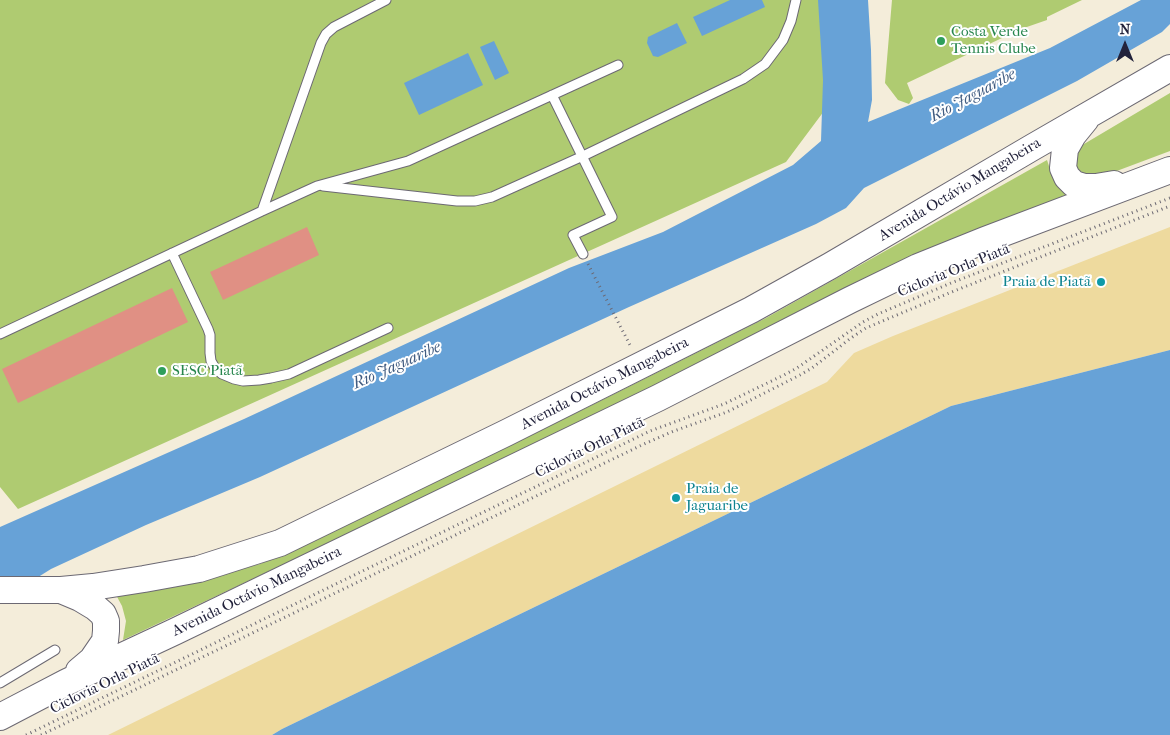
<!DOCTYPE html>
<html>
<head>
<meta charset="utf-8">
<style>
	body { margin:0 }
	#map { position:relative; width:1170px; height:735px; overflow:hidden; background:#f4edda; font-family:"IM FELL French Canon",serif }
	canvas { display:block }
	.north { position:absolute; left:1100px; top:20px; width:50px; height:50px; -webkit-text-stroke:4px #fff; paint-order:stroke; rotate:0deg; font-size:14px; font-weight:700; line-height:20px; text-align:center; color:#22223b }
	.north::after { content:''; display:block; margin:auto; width:18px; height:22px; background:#22223b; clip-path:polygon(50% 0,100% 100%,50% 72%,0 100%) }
</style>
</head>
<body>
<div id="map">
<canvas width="1170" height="735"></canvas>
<div class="north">N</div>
</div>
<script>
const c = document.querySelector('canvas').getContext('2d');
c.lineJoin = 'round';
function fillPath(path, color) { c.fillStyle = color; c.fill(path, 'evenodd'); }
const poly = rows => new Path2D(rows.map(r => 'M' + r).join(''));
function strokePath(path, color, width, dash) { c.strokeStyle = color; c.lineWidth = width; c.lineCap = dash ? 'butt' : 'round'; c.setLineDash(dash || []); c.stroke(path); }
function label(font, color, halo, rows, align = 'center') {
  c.font = font + ' "IM FELL French Canon",serif'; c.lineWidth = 4; c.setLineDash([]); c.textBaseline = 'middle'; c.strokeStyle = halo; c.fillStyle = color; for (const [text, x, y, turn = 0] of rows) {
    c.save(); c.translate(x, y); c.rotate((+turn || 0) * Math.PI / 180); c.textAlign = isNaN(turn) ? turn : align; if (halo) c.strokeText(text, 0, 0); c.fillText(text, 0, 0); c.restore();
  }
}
const green = poly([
	[0,0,832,0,833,99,786,162,18,509,0,487],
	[892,0,1082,0,1047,17,1047,20,1021,29,907,83,913,98,909,104,898,100,885,83],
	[1170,93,1170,151,1098,178,1080,173,1074,166,1079,147],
	[1047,160,1052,175,1058,187,1070,198,471,476,123,640,126,621,122,606,115,593,187,582,260,564,588,407,766,318]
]);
const sand = poly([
	[1170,227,1170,350,951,406,282,729,272,735,108,735,827,382,854,353,893,336]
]);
const water = poly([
	[730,0,762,0,765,7,702,36,693,17],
	[818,0,868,0,871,50,872,100,868,122,1050,48,1141,0,1170,0,1170,24,1162,32,1077,81,864,188,846,208,816,224,629,307,260,477,146,525,51,569,0,601,0,527,244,419,569,268,663,232,793,165,821,141,823,80],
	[677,23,687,43,658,57,653,56,647,43,648,37],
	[494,41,509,73,495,80,480,47],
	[468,53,483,85,419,115,404,83],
	[1170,350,1170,735,272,735,282,729,951,406]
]);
const building = poly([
	[307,227,319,255,223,300,210,272],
	[172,288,188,322,18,403,2,369]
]);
const path = poly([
	[588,264,631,347],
	[26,735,650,431,724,404,784,375,797,368,863,322,878,314,951,283,1170,198],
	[41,735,644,444,674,431,727,412,800,375,812,368,851,338,866,328,954,291,1170,206]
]);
const service = poly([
	[552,95,612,217,573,235,583,254],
	[323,186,457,201,475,201,492,197,583,156,743,79,765,64,783,40,791,21,796,0],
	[262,211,321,43,326,34,334,27,386,0],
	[172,253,208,329,210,335,210,353,211,361,215,368,222,374,234,379,243,381,259,380,271,378,289,374,388,328],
	[0,334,262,211,317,186,408,161,618,65],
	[0,683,55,650]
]);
const primary = poly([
	[1086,119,1073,135,1065,149,1063,168,1067,177,1074,184,1084,187,1096,187,1114,184],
	[0,590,61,590,93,587,144,579,199,569,280,543,506,433,751,310,830,266,1033,147,1170,68],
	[61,590,80,598,95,607,103,614,106,621,106,631,105,641,92,660,79,671],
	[0,717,67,682,174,632,658,398,850,300,918,267,985,240,1170,170]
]);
const markers = [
	[941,41,5,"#2e9e5b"],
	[1101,282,5,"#0f9aa8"],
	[162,371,5,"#2e9e5b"],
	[676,498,5,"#0f9aa8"]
];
const leisureNames = [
	["Costa Verde",951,32],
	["Tennis Clube",951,49],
	["SESC Piatã",172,371]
];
const streetNames = [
	["Avenida Octávio Mangabeira",960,190,-31],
	["Ciclovia Orla Piatã",954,271,-22],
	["Avenida Octávio Mangabeira",605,384,-27],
	["Ciclovia Orla Piatã",590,448,-26],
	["Avenida Octávio Mangabeira",257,592,-26],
	["Ciclovia Orla Piatã",105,684,-26]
];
const cultureNames = [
	["Praia de Piatã",1091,282],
	["Praia de",686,489,"left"],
	["Jaguaribe",686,506,"left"]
];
const waterNames = [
	["Rio Jaguaribe",973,96,-28],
	["Rio Jaguaribe",397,366,-24]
];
fillPath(green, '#afcb71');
fillPath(sand, '#eeda9e');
fillPath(water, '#67a2d7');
fillPath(building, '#e09084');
strokePath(service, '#6c6973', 11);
strokePath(primary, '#6c6973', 28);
strokePath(path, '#6c6973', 3, [1, 4]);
strokePath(service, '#fff', 9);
strokePath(primary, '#fff', 26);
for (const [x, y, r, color] of markers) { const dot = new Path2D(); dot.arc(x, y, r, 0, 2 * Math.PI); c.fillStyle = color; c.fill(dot); strokePath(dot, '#fff', 2); }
label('15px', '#27864d', '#fff', leisureNames, 'left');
label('15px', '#22223b', '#fff', streetNames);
label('15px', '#0d838f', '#fff', cultureNames, 'right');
label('italic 16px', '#415c81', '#fff', waterNames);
</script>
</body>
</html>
